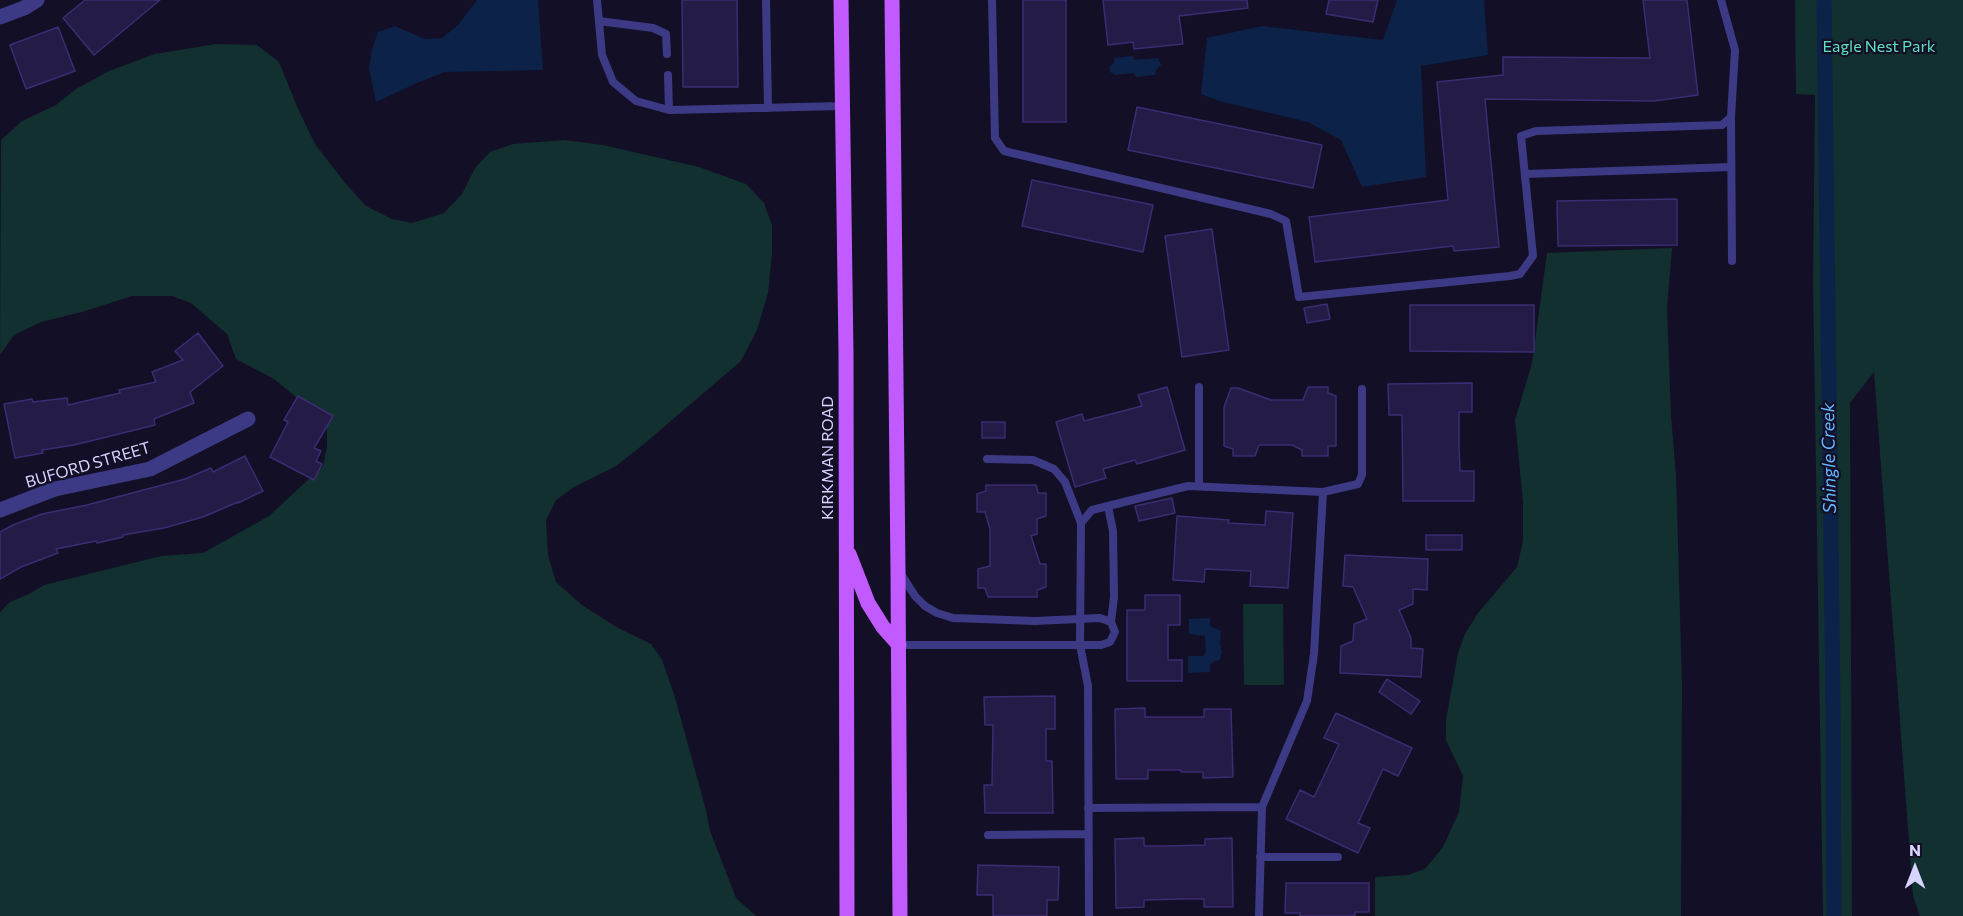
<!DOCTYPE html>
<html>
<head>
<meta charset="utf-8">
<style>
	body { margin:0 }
	#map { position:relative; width:1963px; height:916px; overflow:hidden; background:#130f26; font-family:Commissioner,sans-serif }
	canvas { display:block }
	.north { position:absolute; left:1885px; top:838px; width:60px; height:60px; -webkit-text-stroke:4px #130f26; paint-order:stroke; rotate:0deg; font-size:16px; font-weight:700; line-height:24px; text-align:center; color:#d9d4ff }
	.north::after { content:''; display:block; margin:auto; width:21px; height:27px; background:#d9d4ff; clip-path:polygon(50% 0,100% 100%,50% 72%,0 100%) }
</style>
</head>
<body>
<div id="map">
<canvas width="1963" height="916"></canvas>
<div class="north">N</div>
</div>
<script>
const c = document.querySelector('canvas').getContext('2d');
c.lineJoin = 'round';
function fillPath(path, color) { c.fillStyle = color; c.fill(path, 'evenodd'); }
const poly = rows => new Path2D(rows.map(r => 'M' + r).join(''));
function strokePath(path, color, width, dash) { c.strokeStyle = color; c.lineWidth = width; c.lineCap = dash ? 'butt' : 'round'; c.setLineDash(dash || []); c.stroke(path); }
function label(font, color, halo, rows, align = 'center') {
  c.font = font + ' Commissioner,sans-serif'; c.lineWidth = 4.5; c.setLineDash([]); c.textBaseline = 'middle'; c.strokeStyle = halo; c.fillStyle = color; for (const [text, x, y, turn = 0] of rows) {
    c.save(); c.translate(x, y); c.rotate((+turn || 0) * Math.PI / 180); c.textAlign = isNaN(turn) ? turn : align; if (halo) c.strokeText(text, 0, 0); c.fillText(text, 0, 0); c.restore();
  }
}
const green = poly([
	[1795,0,1963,0,1963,916,1920,916,1913,896,1874,372,1850,403,1852,916,1823,916,1813,282,1815,95,1796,94],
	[216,44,257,45,279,62,299,111,315,144,346,184,366,206,392,219,412,223,444,213,462,194,475,168,490,152,513,144,564,140,603,145,699,167,746,184,764,203,772,225,772,254,768,293,757,330,741,361,644,444,616,466,574,487,556,500,546,520,548,555,556,582,582,605,618,628,651,644,662,660,674,694,706,810,710,831,736,898,756,916,0,916,0,612,10,602,29,594,44,585,161,556,203,553,269,516,323,466,327,447,327,430,318,415,274,379,236,359,227,334,191,303,172,296,132,296,82,312,41,322,14,335,0,355,1,140,22,121,56,105,76,89,109,71,155,54],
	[1672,248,1667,308,1671,416,1676,474,1682,684,1681,916,1375,916,1375,877,1408,875,1425,869,1443,847,1459,812,1463,776,1446,740,1446,720,1458,653,1465,634,1478,613,1517,567,1523,541,1523,502,1515,420,1532,363,1547,253],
	[1243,604,1283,604,1284,685,1244,685]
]);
const water = poly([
	[477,0,538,0,543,70,445,72,417,83,376,102,369,69,372,49,378,32,395,26,425,39,442,38,458,25],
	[1397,0,1484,0,1488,55,1421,66,1426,177,1362,187,1341,140,1308,122,1219,101,1201,94,1207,38,1262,26,1383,40],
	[1133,56,1134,60,1158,58,1161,65,1156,70,1155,75,1136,77,1134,73,1115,75,1110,72,1109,67,1114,62,1114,58],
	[1210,618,1210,626,1221,631,1220,644,1222,651,1220,660,1214,661,1210,665,1210,672,1188,673,1188,656,1203,656,1206,652,1205,636,1189,634,1189,619]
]);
const canal = poly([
	[1824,0,1833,705,1834,916]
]);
const building = poly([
	[85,0,160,0,94,55,63,18,85,0],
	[682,0,737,0,738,87,683,87,682,0],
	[1023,0,1066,0,1066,122,1023,122,1023,0],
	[1103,0,1247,0,1248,8,1179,16,1183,44,1134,49,1133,42,1108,45,1103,0],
	[1329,0,1378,0,1373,22,1326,14,1329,0],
	[1643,0,1687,0,1698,95,1654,101,1485,99,1499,247,1454,251,1453,246,1315,262,1309,217,1448,200,1437,82,1503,75,1503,57,1650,58,1643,0],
	[58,27,75,71,26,89,10,45,58,27],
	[1137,107,1322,145,1313,188,1128,150,1137,107],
	[1032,180,1153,205,1143,252,1022,226,1032,180],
	[1677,199,1677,245,1558,246,1557,201,1677,199],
	[1212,229,1229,350,1182,357,1165,236,1212,229],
	[1327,304,1330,319,1307,323,1304,308,1327,304],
	[1410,305,1534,305,1534,352,1410,351,1410,305],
	[198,333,223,366,190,392,194,403,154,419,155,425,74,445,42,450,43,453,15,458,4,404,32,399,33,402,67,398,68,405,120,393,119,390,156,382,152,372,183,360,175,351,198,333],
	[1472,383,1472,412,1459,412,1459,448,1460,471,1474,471,1474,501,1403,501,1402,415,1389,415,1388,384,1472,383],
	[1167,387,1185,450,1137,464,1135,460,1103,469,1106,478,1075,487,1056,422,1082,414,1084,421,1142,406,1138,395,1167,387],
	[1308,387,1328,387,1328,393,1336,396,1336,446,1328,446,1328,456,1302,456,1302,450,1292,445,1259,445,1255,456,1233,456,1233,449,1224,446,1224,407,1231,388,1238,388,1271,400,1303,400,1308,387],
	[298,396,333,416,314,448,321,451,316,461,322,464,314,480,270,457,288,422,284,420,298,396],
	[982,422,1005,422,1005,438,982,438,982,422],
	[245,456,263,491,238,503,238,502,203,517,164,528,123,535,123,537,97,543,96,541,56,549,58,553,21,567,0,579,0,532,13,525,42,514,87,505,185,479,211,468,213,472,245,456],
	[986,485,1036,485,1038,493,1046,493,1046,516,1037,519,1037,534,1031,536,1040,564,1046,564,1046,587,1037,590,1037,597,988,597,985,588,978,588,978,569,990,566,990,529,985,512,977,512,977,494,986,491,986,485],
	[1172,498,1175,513,1139,521,1135,506,1172,498],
	[1266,511,1293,513,1288,588,1250,586,1251,571,1205,569,1204,582,1173,580,1177,516,1229,520,1228,523,1265,525,1266,511],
	[1426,535,1462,535,1462,550,1426,550,1426,535],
	[1345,555,1428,559,1427,590,1413,589,1413,604,1399,610,1411,638,1411,648,1423,649,1421,677,1340,673,1341,646,1353,641,1354,624,1367,619,1353,587,1343,586,1345,555],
	[1145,595,1180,595,1180,625,1168,625,1168,660,1182,660,1182,681,1127,681,1127,610,1145,610,1145,595],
	[1387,679,1420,701,1411,714,1379,692,1387,679],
	[1055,696,1055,729,1046,729,1046,761,1052,761,1053,813,985,813,984,785,992,785,993,725,985,725,984,697,1055,696],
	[1145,708,1145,717,1204,717,1204,709,1231,709,1233,777,1203,778,1203,772,1181,772,1181,770,1148,770,1148,779,1116,779,1115,709,1145,708],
	[1336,713,1412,748,1398,776,1383,769,1358,823,1370,828,1358,853,1286,819,1300,790,1314,797,1339,744,1324,738,1336,713],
	[1144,838,1144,846,1167,846,1205,845,1205,839,1232,838,1233,907,1204,907,1204,899,1181,899,1144,900,1144,907,1116,908,1115,839,1144,838],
	[978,865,1059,867,1058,900,1047,900,1047,916,993,916,993,895,977,895,978,865],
	[1286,883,1369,883,1369,912,1355,912,1355,916,1300,916,1300,913,1285,913,1286,883]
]);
const service = poly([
	[597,0,602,55,613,82,636,101,669,110,843,106],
	[766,0,768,108],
	[992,0,995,138,1004,151,1271,214,1286,221,1299,297,1510,276,1520,274,1533,256,1521,136,1536,131,1722,125,1731,117,1735,50,1721,0],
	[599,21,653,28,666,34,667,54],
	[668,75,669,110],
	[1731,117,1732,261],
	[1525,174,1731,167],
	[1199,387,1199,486],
	[987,459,1033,460,1054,469,1065,482,1081,523],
	[1108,506,1113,531,1114,597,1111,622],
	[899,645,1101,645,1110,642,1115,632,1111,622,1100,618,1035,621,953,618,937,613,925,606,915,596,901,574],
	[1088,808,1262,807],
	[988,835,1088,834],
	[1260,857,1338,857],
	[1089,916,1088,686,1080,645,1081,523,1092,510,1188,486,1323,492,1358,484,1362,475,1362,389],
	[1259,916,1262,807,1307,701,1314,654,1323,492]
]);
const minor = poly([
	[0,17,24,8,37,0],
	[0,510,55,489,150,469,248,419]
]);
const primary = poly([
	[841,0,846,353,847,916],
	[892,0,898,570,900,916],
	[849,554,868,603,883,627,899,645]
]);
const parkNames = [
	["Eagle Nest Park",1879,47]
];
const streetNames = [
	["KIRKMAN ROAD",828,458,-90],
	["BUFORD STREET",88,465,-16]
];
const waterNames = [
	["Shingle Creek",1829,458,-91]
];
fillPath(green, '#12302f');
fillPath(water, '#0c2248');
strokePath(canal, '#0c2248', 15);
fillPath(building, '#241b47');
strokePath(building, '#3b2d73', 1.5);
strokePath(service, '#3d3a85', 8);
strokePath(minor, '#3d3a85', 15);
strokePath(primary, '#c25bff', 15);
label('16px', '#5fe0c0', '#130f26', parkNames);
label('16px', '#d9d4ff', '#130f26', streetNames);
label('italic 18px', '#62b6ff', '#130f26', waterNames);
</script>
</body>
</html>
